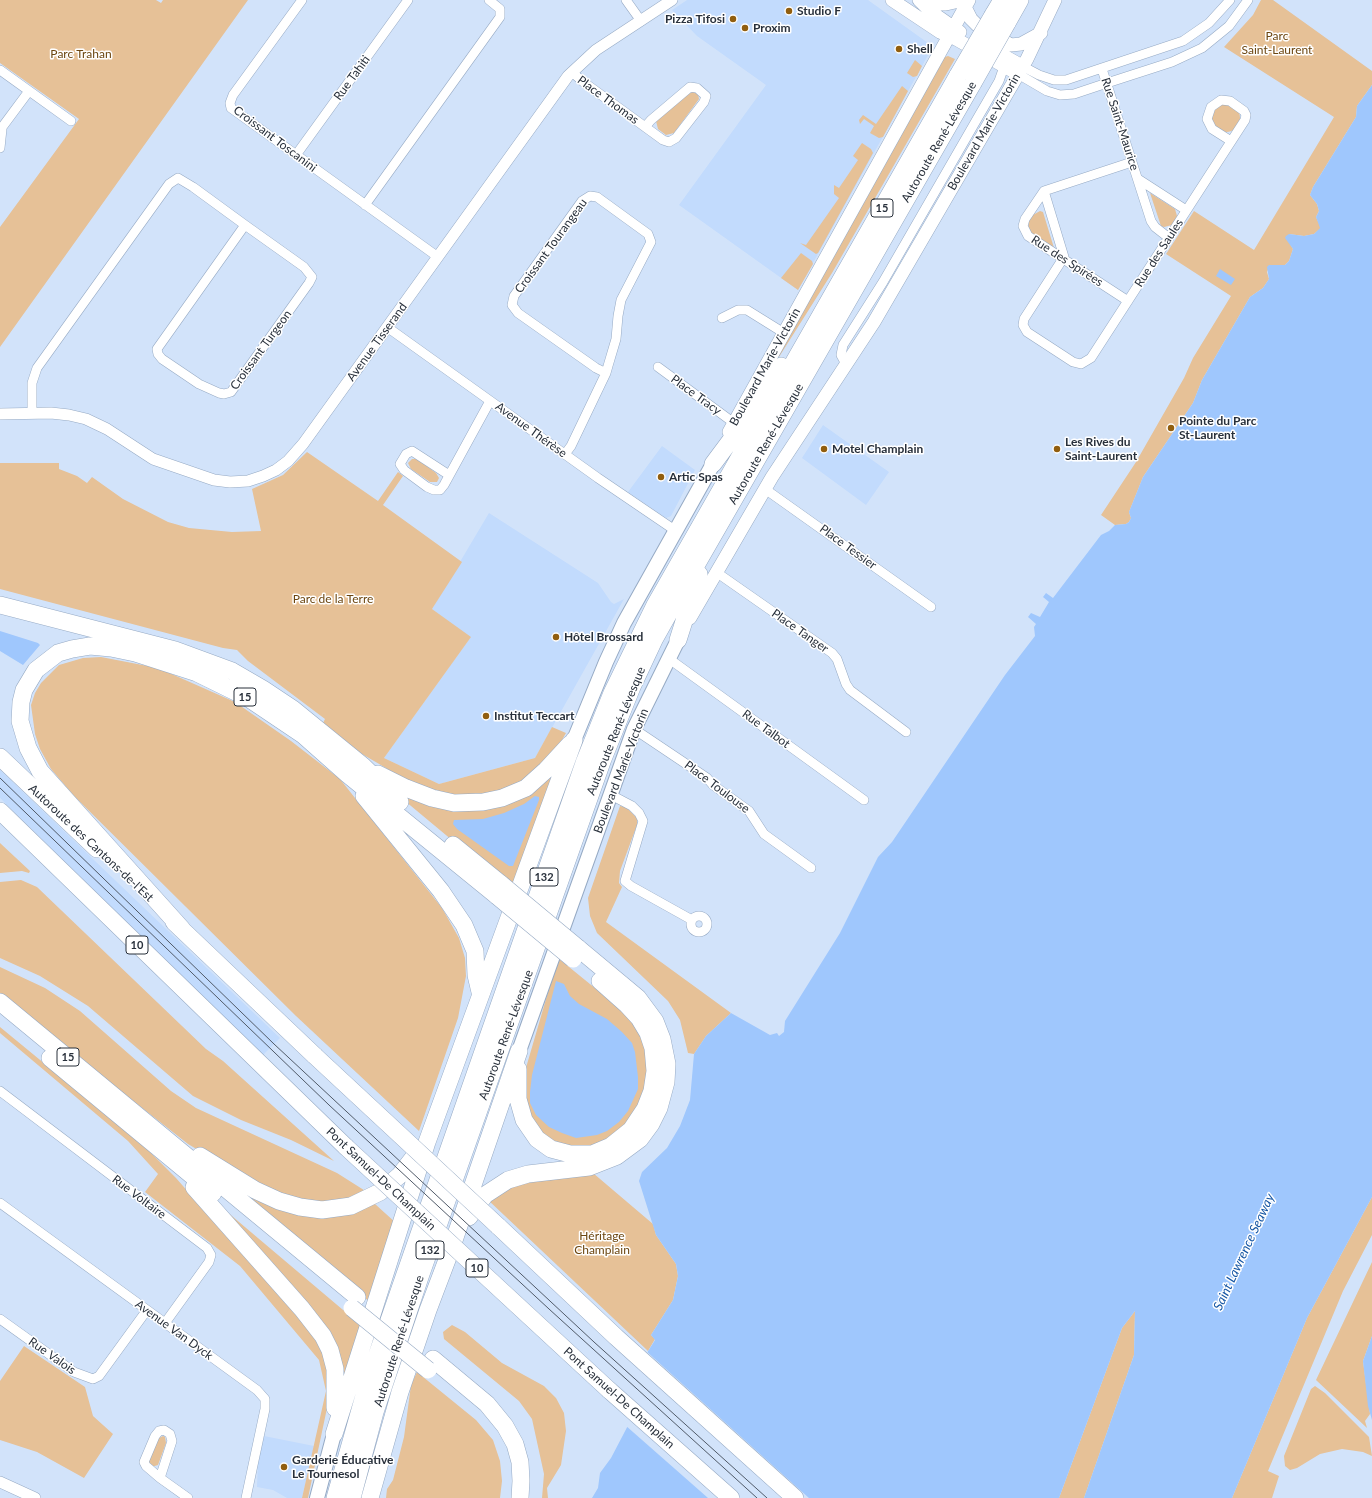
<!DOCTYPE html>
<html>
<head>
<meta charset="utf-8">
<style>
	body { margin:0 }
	canvas { display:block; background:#d2e3fa }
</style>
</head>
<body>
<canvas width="1372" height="1498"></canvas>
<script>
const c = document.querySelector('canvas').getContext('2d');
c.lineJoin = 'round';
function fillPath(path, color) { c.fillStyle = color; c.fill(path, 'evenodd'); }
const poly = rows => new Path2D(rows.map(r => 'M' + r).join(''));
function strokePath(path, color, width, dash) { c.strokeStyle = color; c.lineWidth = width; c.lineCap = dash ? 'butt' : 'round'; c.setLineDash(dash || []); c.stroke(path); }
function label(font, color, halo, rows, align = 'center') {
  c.font = font + ' Lato,sans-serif'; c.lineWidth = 3; c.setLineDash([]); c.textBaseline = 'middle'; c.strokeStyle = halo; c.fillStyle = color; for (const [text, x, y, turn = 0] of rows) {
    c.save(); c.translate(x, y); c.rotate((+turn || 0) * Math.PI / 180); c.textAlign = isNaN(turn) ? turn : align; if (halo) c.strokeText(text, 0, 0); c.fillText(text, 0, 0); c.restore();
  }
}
const built = poly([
	[687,0,868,0,928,43,932,48,798,290,679,205,766,85,697,36,672,10],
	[823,425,889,472,866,505,802,458],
	[662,446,695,470,671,516,666,518,628,492],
	[489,513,598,583,611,602,614,604,624,599,535,758,439,784,384,758,470,638,432,609],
	[0,770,280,1038,263,1055,0,798],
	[259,1435,314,1446,302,1498,287,1498,273,1490,257,1487]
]);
const green = poly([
	[0,0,156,0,161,3,163,0,248,0,0,347,0,227,79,119,0,63],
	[1261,0,1273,0,1372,71,1372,85,1357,106,1356,117,1313,187,1310,195,1317,204,1319,211,1316,217,1321,228,1314,234,1304,236,1289,234,1290,244,1293,249,1289,261,1285,265,1270,265,1267,272,1269,279,1263,288,1250,297,1202,380,1193,403,1143,477,1129,512,1131,518,1129,522,1126,524,1115,525,1101,515,1136,462,1184,378,1193,358,1231,296,1166,254,1194,211,1254,250,1334,117,1224,47,1253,15],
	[948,56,955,59,832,273,779,357,777,356,942,58],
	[915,60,922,66,917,76,913,77,907,73],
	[902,86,908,91,883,137,879,138,870,133,874,126,864,119,860,124,859,120,863,115,876,124],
	[693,92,698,94,699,99,674,133,666,135,658,129,656,121,688,94],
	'1212 118a14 14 0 1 1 28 0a14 14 0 1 1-28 0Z',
	[862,143,871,149,873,153,818,253,816,254,800,243,806,245,839,198,834,194,834,185,839,188,858,160,853,156],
	[1150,193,1175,209,1177,216,1172,225,1164,227,1161,226],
	[1040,211,1043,212,1054,248,1032,234,1028,228,1029,221,1033,215],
	[801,253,812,261,813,264,798,290,781,278],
	[307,452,378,501,398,472,403,476,383,505,462,562,432,609,471,637,384,758,439,784,535,758,552,727,566,733,551,759,513,789,457,799,399,779,386,768,362,754,323,723,325,719,248,661,237,650,223,648,0,589,0,463,59,463,59,469,77,476,87,483,92,477,123,499,168,522,189,528,232,532,261,531,252,489,283,475],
	[412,459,417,459,436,473,439,478,437,482,430,482,411,469,408,463],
	[101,657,158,668,235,702,291,741,340,779,442,908,459,938,465,958,466,976,458,1018,419,1131,296,1016,74,796,51,769,40,749,35,734,31,705,35,693,41,683,59,665,83,658],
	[557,765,512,890,393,791,449,809,471,811,493,808],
	[620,806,626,807,637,818,637,825,620,871,619,883,622,887,606,922,731,1013,706,1036,694,1054,688,1053,680,1020,668,1001,597,933,590,916,588,898],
	[0,843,30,871,29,873,22,871,0,873],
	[21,880,37,887,206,1049,223,1061,334,1161,291,1140,241,1120,193,1096,88,1006,40,976,0,958,0,882],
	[558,958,628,1015,641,1033,646,1051,649,1072,636,1117,596,1149,567,1150,538,1134,527,1116,523,1078],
	[0,967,45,988,80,1011,171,1091,196,1108,337,1173,367,1192,337,1204,304,1203,282,1195,220,1163,188,1144,85,1063,0,993],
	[0,1027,141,1143,176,1178,316,1338,328,1365,330,1394,308,1498,302,1498,326,1391,319,1360,240,1266,145,1192,158,1174,128,1141,0,1033],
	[593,1173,653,1224,656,1235,676,1264,678,1276,673,1300,651,1335,655,1339,648,1351,487,1199,519,1183],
	[221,1176,261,1201,375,1204,396,1223,370,1302,322,1263],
	[1372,1197,1372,1235,1343,1291,1268,1471,1279,1476,1272,1498,1232,1498,1307,1318],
	[213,1200,362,1326,342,1391,339,1368],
	[1372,1262,1372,1336,1363,1361,1370,1414,1365,1421,1367,1428,1316,1380],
	[1135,1311,1134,1355,1084,1498,1059,1498,1122,1328],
	[452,1325,465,1332,502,1363,544,1386,556,1398,564,1413,566,1431,561,1465,547,1488,548,1498,542,1498,544,1474,532,1419,519,1401,444,1339,443,1332],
	[24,1346,85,1387,93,1416,113,1434,84,1478,37,1452,0,1440,0,1381],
	[417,1372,476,1420,493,1440,500,1461,502,1481,500,1498,386,1498,387,1489,393,1480,404,1437,411,1385],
	[1315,1386,1325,1393,1369,1437,1372,1456,1363,1452,1342,1449,1320,1454,1297,1468,1290,1470,1285,1466,1284,1456,1311,1389],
	[163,1436,165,1437,166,1443,158,1465,151,1467,148,1460,159,1438]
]);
const water = poly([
	[1372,85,1372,1197,1307,1318,1232,1498,1084,1498,1134,1355,1135,1311,1122,1328,1059,1498,592,1498,598,1488,600,1473,611,1458,634,1414,635,1372,655,1340,651,1335,673,1300,678,1276,676,1264,656,1235,639,1181,642,1172,667,1148,680,1126,690,1100,694,1054,706,1036,731,1013,770,1035,777,1033,779,1036,784,1032,785,1021,840,933,878,857,892,842,1005,675,1035,636,1034,627,1036,624,1028,617,1031,613,1040,617,1049,602,1043,597,1046,593,1053,598,1101,535,1109,531,1115,525,1126,524,1129,522,1131,518,1129,512,1143,477,1193,403,1202,380,1250,297,1263,288,1269,279,1267,267,1269,265,1285,265,1289,261,1293,249,1285,238,1286,236,1289,234,1304,236,1314,234,1320,228,1316,217,1319,211,1317,204,1310,195,1313,187,1356,117,1357,106],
	[1220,269,1235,279,1231,285,1216,276],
	[0,631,38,643,40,645,23,665,0,651],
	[535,796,539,797,539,800,513,866,509,866,457,829,453,824,454,820,483,819,504,813,524,804],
	[556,981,564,984,570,996,579,1004,607,1019,622,1032,632,1043,635,1052,638,1077,638,1089,628,1111,619,1122,607,1131,597,1135,576,1138,562,1133,549,1127,536,1115,530,1103,530,1092,532,1075],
	[1372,1336,1372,1420,1368,1406,1363,1361]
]);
const pier = poly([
	[645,1350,687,1388,809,1498,708,1498,625,1425,632,1413,634,1372]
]);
const minor = poly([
	[302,0,233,95,230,103,231,108,438,257],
	[626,0,641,21],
	[1022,66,1039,75,1054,80,1066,80,1183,41,1209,23,1230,0],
	[1102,69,1151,221,1155,227,1169,238],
	[0,70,71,121],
	[572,72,582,81,663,140,669,142,676,138,704,102,706,96,697,88,690,87,651,120,645,127],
	[1018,74,1047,91,1060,95,1074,94,1107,83,1172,62,1202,48,1229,26,1248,0],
	[0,130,29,91],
	[0,148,2,129],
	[296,155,408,0],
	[1138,179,1186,210],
	[1044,191,1064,257,1024,319,1023,325,1027,332,1073,362,1081,364,1091,358,1210,174,1245,120,1246,115,1244,111,1230,101,1221,100,1211,107,1207,119,1212,129,1231,141],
	[365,205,500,17,500,9,489,0],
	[1128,301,1028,236,1023,226,1025,219,1044,191,1132,162],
	[722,318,738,310,747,310,784,333],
	[387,327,598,478,676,531],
	[846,364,841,355,843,345,883,282,977,119,999,81,1006,61],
	[658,367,734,423],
	[32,413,32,383,37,368,169,184,178,178,193,187,245,225,304,267,312,277,309,283,231,392,224,394,219,393,199,384,162,359,158,354,157,349,245,225],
	[565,454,571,446,606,373,608,366,616,339,618,316,621,300,651,242,648,234,597,197,590,196,582,201,514,296,512,305,518,313,596,368,606,373],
	[449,475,412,451,406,454,400,464,404,470,427,487,434,490,440,490,444,485,490,401],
	[765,489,931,607],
	[716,572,832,653,837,659,846,684,850,690,906,732],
	[668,658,864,800],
	[634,729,707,778,713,785,749,811,764,834,811,868],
	[611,795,632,806,639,813,643,821,625,881,631,886,692,920],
	'691 924a8 8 0 1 1 16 0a8 8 0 1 1-16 0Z',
	[0,1091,207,1248,211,1255,209,1262,165,1323],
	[0,1203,257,1390,265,1399,265,1409,246,1498],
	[0,1319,74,1372,93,1379,99,1376,147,1310],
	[160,1478,172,1441,170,1434,164,1430,159,1431,155,1436,144,1462,146,1466,160,1478,188,1498]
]);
const tertiary = poly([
	[0,414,51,413,69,415,86,419,107,429,153,459,214,480,230,482,248,481,263,476,276,470,288,461,303,444,568,76,596,50,672,0],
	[0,1482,35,1498]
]);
const secondary = poly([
	[892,0,940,32,956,39,1018,74],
	[919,0,930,11,960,32],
	[923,3,946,4,964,0],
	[965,7,971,19,977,25,1011,45,1021,44,1041,33],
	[990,48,1022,66],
	[729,432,969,0],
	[690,618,772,477,874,322,1027,59,1055,0]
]);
const primary = poly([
	[574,740,606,662,624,623,713,464],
	[519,1051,634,729,678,640],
	[317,1498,334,1434]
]);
const motorway = poly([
	[993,15,1002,0],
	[1007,23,1020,0],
	[713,464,748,417,781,366],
	[0,605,175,650,232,671,263,689,293,709,363,766,400,802],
	[678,640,699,574],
	[0,757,97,849],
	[378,774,406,788,432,798,454,803,483,802,502,798,526,788,546,770,570,744],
	[364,796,441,891,464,925,475,951,476,975,480,992],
	[0,811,346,1147],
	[453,845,501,884],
	[174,922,315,1056],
	[182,929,40,771,28,748,20,721,21,702,24,690,36,670,58,653,72,649,90,646,111,648,135,653,197,673,248,698,303,735,347,774,497,896],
	[0,1002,357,1297],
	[50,1058,213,1193],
	[518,1069,518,1099,524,1120,537,1139,551,1149,570,1154,592,1154,611,1146,631,1130,645,1109,652,1091,655,1071,653,1048,648,1033,639,1018,627,1005,600,981],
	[200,1156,255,1190,279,1201,300,1207,322,1210,351,1206,380,1192,400,1175,420,1149],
	[194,1187,302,1309,323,1336,330,1350,335,1369,335,1408],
	[469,1217,485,1195,508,1180,528,1174,589,1167,617,1156,640,1139,651,1124,659,1108,666,1082,667,1064,662,1039,655,1021,638,998,578,948],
	[498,1226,616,1337,795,1498],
	[433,1359,487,1404,505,1426,515,1444,520,1462,521,1481,520,1498],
	[609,1390,731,1498],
	[334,1434,427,1142,574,740],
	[335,1498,369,1378,404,1277,584,763,612,693,655,605,958,75],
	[352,1498,375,1412,421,1274,603,759,632,687,655,638,683,588,973,83],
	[370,1498,400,1392,428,1310,450,1252,519,1051]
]);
const tram = poly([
	[0,778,274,1044,594,1342,767,1498],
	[0,788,329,1105,549,1309,757,1498]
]);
const motorwayBridge = poly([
	[958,75,993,15],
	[973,83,1007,23],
	[501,884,578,948],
	[497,896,573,959],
	[315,1056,498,1226],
	[346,1147,609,1390],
	[352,1308,428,1370]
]);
const markers = [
	[789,11,4,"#915e0f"],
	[733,19,4,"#915e0f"],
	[745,28,4,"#915e0f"],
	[899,49,4,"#915e0f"],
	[1171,428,4,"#915e0f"],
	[824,449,4,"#915e0f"],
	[1057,449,4,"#915e0f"],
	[661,477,4,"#915e0f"],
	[556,637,4,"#915e0f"],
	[486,716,4,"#915e0f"],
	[284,1467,4,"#915e0f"]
];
const shields = [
	[882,208,22],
	[245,697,22],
	[544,877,28],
	[137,945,22],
	[68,1057,22],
	[430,1250,28],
	[477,1268,22]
];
const shieldNames = [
	["15",882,208],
	["15",245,697],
	["132",544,877],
	["10",137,945],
	["15",68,1057],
	["132",430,1250],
	["10",477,1268]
];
const poiNames = [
	["Studio F",797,11],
	["Pizza Tifosi",725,19,"right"],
	["Proxim",753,28],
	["Shell",907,49],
	["Pointe du Parc",1179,421],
	["St-Laurent",1179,435],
	["Les Rives du",1065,442],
	["Saint-Laurent",1065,456],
	["Motel Champlain",832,449],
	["Artic Spas",669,477],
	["Hôtel Brossard",564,637],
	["Institut Teccart",494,716],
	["Garderie Éducative",292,1460],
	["Le Tournesol",292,1474]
];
const parkNames = [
	["Parc",1277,36],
	["Saint-Laurent",1277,50],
	["Parc Trahan",81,54],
	["Parc de la Terre",333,599],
	["Héritage",602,1236],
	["Champlain",602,1250]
];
const streetNames = [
	["Rue Tahiti",352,78,-54],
	["Place Thomas",608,100,36],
	["Rue Saint-Maurice",1120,124,72],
	["Boulevard Marie-Victorin",984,132,-60],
	["Croissant Toscanini",275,139,37],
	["Autoroute René-Lévesque",939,142,-60],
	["Croissant Tourangeau",551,246,-54],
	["Rue des Saules",1159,253,-57],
	["Rue des Spirées",1067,261,33],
	["Avenue Tisserand",377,342,-54],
	["Croissant Turgeon",261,350,-54],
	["Boulevard Marie-Victorin",765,367,-61],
	["Place Tracy",696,395,36],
	["Avenue Thérèse",531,430,36],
	["Autoroute René-Lévesque",766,444,-60],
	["Place Tessier",848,547,36],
	["Place Tanger",800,631,35],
	["Rue Talbot",766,729,36],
	["Autoroute René-Lévesque",616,731,-68],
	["Boulevard Marie-Victorin",621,771,-69],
	["Place Toulouse",717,787,37],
	["Autoroute des Cantons-de-l'Est",91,843,43],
	["Autoroute René-Lévesque",506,1035,-70],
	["Pont Samuel-De Champlain",381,1179,43],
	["Rue Voltaire",139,1197,37],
	["Avenue Van Dyck",174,1330,36],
	["Autoroute René-Lévesque",399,1341,-72],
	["Rue Valois",52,1356,35],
	["Pont Samuel-De Champlain",619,1398,42]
];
const waterNames = [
	["Saint Lawrence Seaway",1244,1252,-65]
];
fillPath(built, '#c2dbfd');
fillPath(green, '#e6c197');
fillPath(water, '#9fc7fd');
fillPath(pier, '#d2e3fa');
strokePath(minor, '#96aac4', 10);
strokePath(tertiary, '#96aac4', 12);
strokePath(secondary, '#96aac4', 14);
strokePath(primary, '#96aac4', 16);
strokePath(motorway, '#96aac4', 18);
strokePath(minor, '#fff', 9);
strokePath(tertiary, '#fff', 11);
strokePath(secondary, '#fff', 13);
strokePath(primary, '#fff', 14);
strokePath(motorway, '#fff', 17);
strokePath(tram, '#515b69', 1);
strokePath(motorwayBridge, '#96aac4', 18, []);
strokePath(motorwayBridge, '#fff', 17);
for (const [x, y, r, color] of markers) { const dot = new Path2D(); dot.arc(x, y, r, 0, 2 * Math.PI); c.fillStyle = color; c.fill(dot); strokePath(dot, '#fff', 1.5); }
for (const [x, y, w] of shields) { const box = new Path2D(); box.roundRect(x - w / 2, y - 9, w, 18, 3); c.fillStyle = '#fff'; c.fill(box); strokePath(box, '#28303b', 1); }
label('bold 11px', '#28303b', null, shieldNames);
label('bold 12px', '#28303b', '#fff', poiNames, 'left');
label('12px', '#6c4610', '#fff', parkNames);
label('12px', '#28303b', '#fff', streetNames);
label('italic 13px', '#1556a4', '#fff', waterNames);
</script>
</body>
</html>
